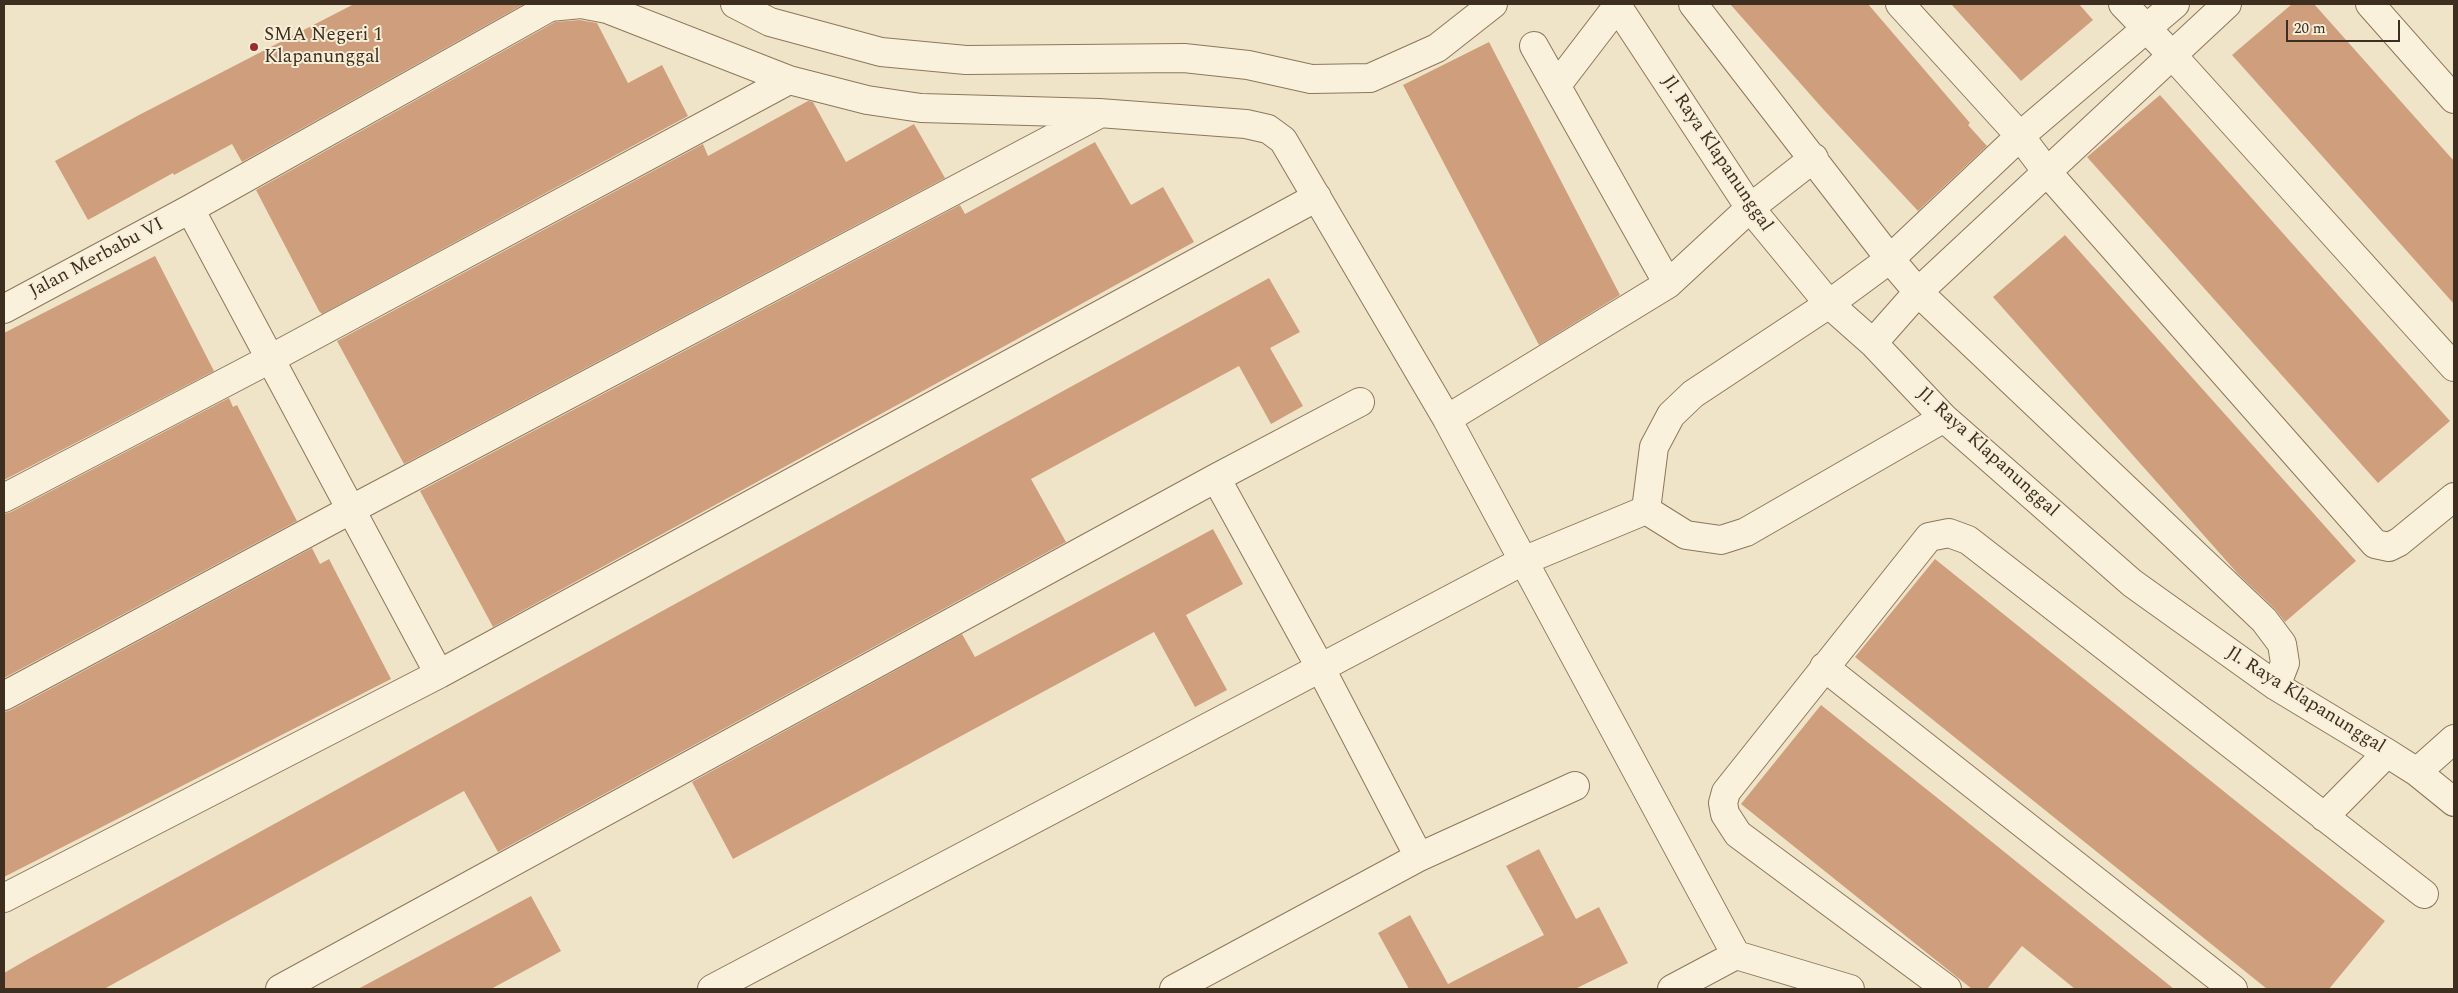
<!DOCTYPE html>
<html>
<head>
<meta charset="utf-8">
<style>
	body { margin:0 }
	#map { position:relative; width:2458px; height:993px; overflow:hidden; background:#f0e4c8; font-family:Spectral,serif }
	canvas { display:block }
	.frame { position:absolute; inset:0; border:5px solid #3d2e20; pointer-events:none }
	.scale { position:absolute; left:2286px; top:20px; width:114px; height:22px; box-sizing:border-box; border:2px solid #3d2e20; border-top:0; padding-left:6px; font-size:15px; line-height:18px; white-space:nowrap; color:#3d2e20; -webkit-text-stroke:4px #f7eed8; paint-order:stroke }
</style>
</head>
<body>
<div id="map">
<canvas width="2458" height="993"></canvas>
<div class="frame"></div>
<div class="scale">20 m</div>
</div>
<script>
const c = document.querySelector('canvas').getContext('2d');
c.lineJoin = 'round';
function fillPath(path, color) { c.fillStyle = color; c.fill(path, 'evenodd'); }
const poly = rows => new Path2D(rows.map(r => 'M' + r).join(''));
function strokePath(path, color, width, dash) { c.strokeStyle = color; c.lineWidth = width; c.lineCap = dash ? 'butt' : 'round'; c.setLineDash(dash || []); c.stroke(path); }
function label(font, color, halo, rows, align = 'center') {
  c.font = font + ' Spectral,serif'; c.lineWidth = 4; c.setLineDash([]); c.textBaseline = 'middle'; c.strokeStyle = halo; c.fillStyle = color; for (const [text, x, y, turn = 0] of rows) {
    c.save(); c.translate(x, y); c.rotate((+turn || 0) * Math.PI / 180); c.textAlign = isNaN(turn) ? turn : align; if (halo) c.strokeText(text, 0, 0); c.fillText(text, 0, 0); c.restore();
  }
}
const building = poly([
	[354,4,524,4,242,162,232,144,174,175,173,173,88,220,55,161,139,115],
	[1730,4,1868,4,1970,123,1968,125,1987,146,1918,211,1823,109],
	[1951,4,2079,4,2093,20,2021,81],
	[2292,4,2314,4,2454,161,2454,304,2232,55],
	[580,20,597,23,628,83,662,65,688,116,322,314,319,311,256,190,555,22],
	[1489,42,1620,295,1539,345,1403,85],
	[2160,95,2450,421,2378,483,2087,157],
	[808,101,813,102,846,162,914,124,945,178,404,464,337,341,703,144,708,156],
	[1095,142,1131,205,1163,187,1194,242,493,627,420,491,960,205,965,214],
	[2065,235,2356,561,2285,622,2275,609,2238,574,1993,297],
	[155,256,214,371,4,480,4,333],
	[1269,278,1300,332,1270,348,1303,406,1271,424,1239,366,1031,479,1066,542,1044,554,498,852,464,791,104,989,4,989,4,973,30,958],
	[229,398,233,407,237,405,297,521,4,678,4,514,11,512],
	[1213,529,1243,584,1186,615,1227,690,1195,707,1154,632,733,859,692,782,962,634,975,657],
	[312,548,320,564,329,559,391,679,4,877,4,712,11,710],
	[1935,559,2385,921,2329,989,2267,989,1855,657],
	[1821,705,1950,808,2174,989,2075,989,2022,946,1987,989,1972,989,1862,901,1741,804],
	[1539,849,1576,919,1599,907,1628,963,1575,989,1409,989,1378,933,1410,915,1448,984,1544,935,1506,866],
	[531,896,561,951,491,989,358,989]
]);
const minor = poly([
	[735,4,770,22,881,52,966,60,1184,58,1248,65,1311,79,1370,78,1437,48,1493,4],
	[1616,4,1750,208,1829,304,1873,343,1944,418,2132,583,2276,686,2387,753,2417,772,2454,802],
	[1693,4,1890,259,1918,292,2264,620,2282,644,2285,663,2276,686],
	[1900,4,2020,136,2047,172,2375,544,2389,547,2399,542,2454,497],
	[2123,4,2172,55,2454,367],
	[2370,4,2454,99],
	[1534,46,1668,284],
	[1557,85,1619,4],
	[190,209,439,674],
	[4,309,190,209,550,7,581,4,607,9,789,80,867,100,921,108,1099,113,1246,124,1268,129,1283,140,1447,419,1736,955],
	[1873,343,1918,292,2227,4],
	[1447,419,1668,284,1750,208,1814,158],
	[1216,478,1320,667,1419,857],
	[4,498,270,359,789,80],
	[1646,510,1654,447,1671,415,1693,394,1829,304,1890,259,2020,136,2175,4],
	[1646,510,1686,535,1721,540,1746,532,1944,418],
	[1824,667,2233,989],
	[4,696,352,509,1097,115],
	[2417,772,2454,739],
	[2324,817,2387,753],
	[4,898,439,674,1317,197],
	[280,989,1216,478,1360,402],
	[712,989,1523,561,1646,510],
	[1174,989,1419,857,1575,786],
	[1672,989,1736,955,1850,989],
	[1947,989,1738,834,1725,814,1723,803,1726,792,1929,537,1949,533,1968,540,2424,894]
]);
const markers = [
	[254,47,5,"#9e2a2b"]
];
const poiNames = [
	["SMA Negeri 1",264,36],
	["Klapanunggal",264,58]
];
const streetNames = [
	["Jl. Raya Klapanunggal",1716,154,56],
	["Jalan Merbabu VI",97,259,-28],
	["Jl. Raya Klapanunggal",1987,453,42],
	["Jl. Raya Klapanunggal",2305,701,32]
];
fillPath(building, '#cf9f7d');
strokePath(minor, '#8d765c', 30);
strokePath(minor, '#faf1dc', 28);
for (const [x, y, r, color] of markers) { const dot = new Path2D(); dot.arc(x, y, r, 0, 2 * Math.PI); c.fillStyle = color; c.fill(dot); strokePath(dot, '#f7eed8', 2); }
label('19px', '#3d2e20', '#f7eed8', poiNames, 'left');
label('19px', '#3d2e20', '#f7eed8', streetNames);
</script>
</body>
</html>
